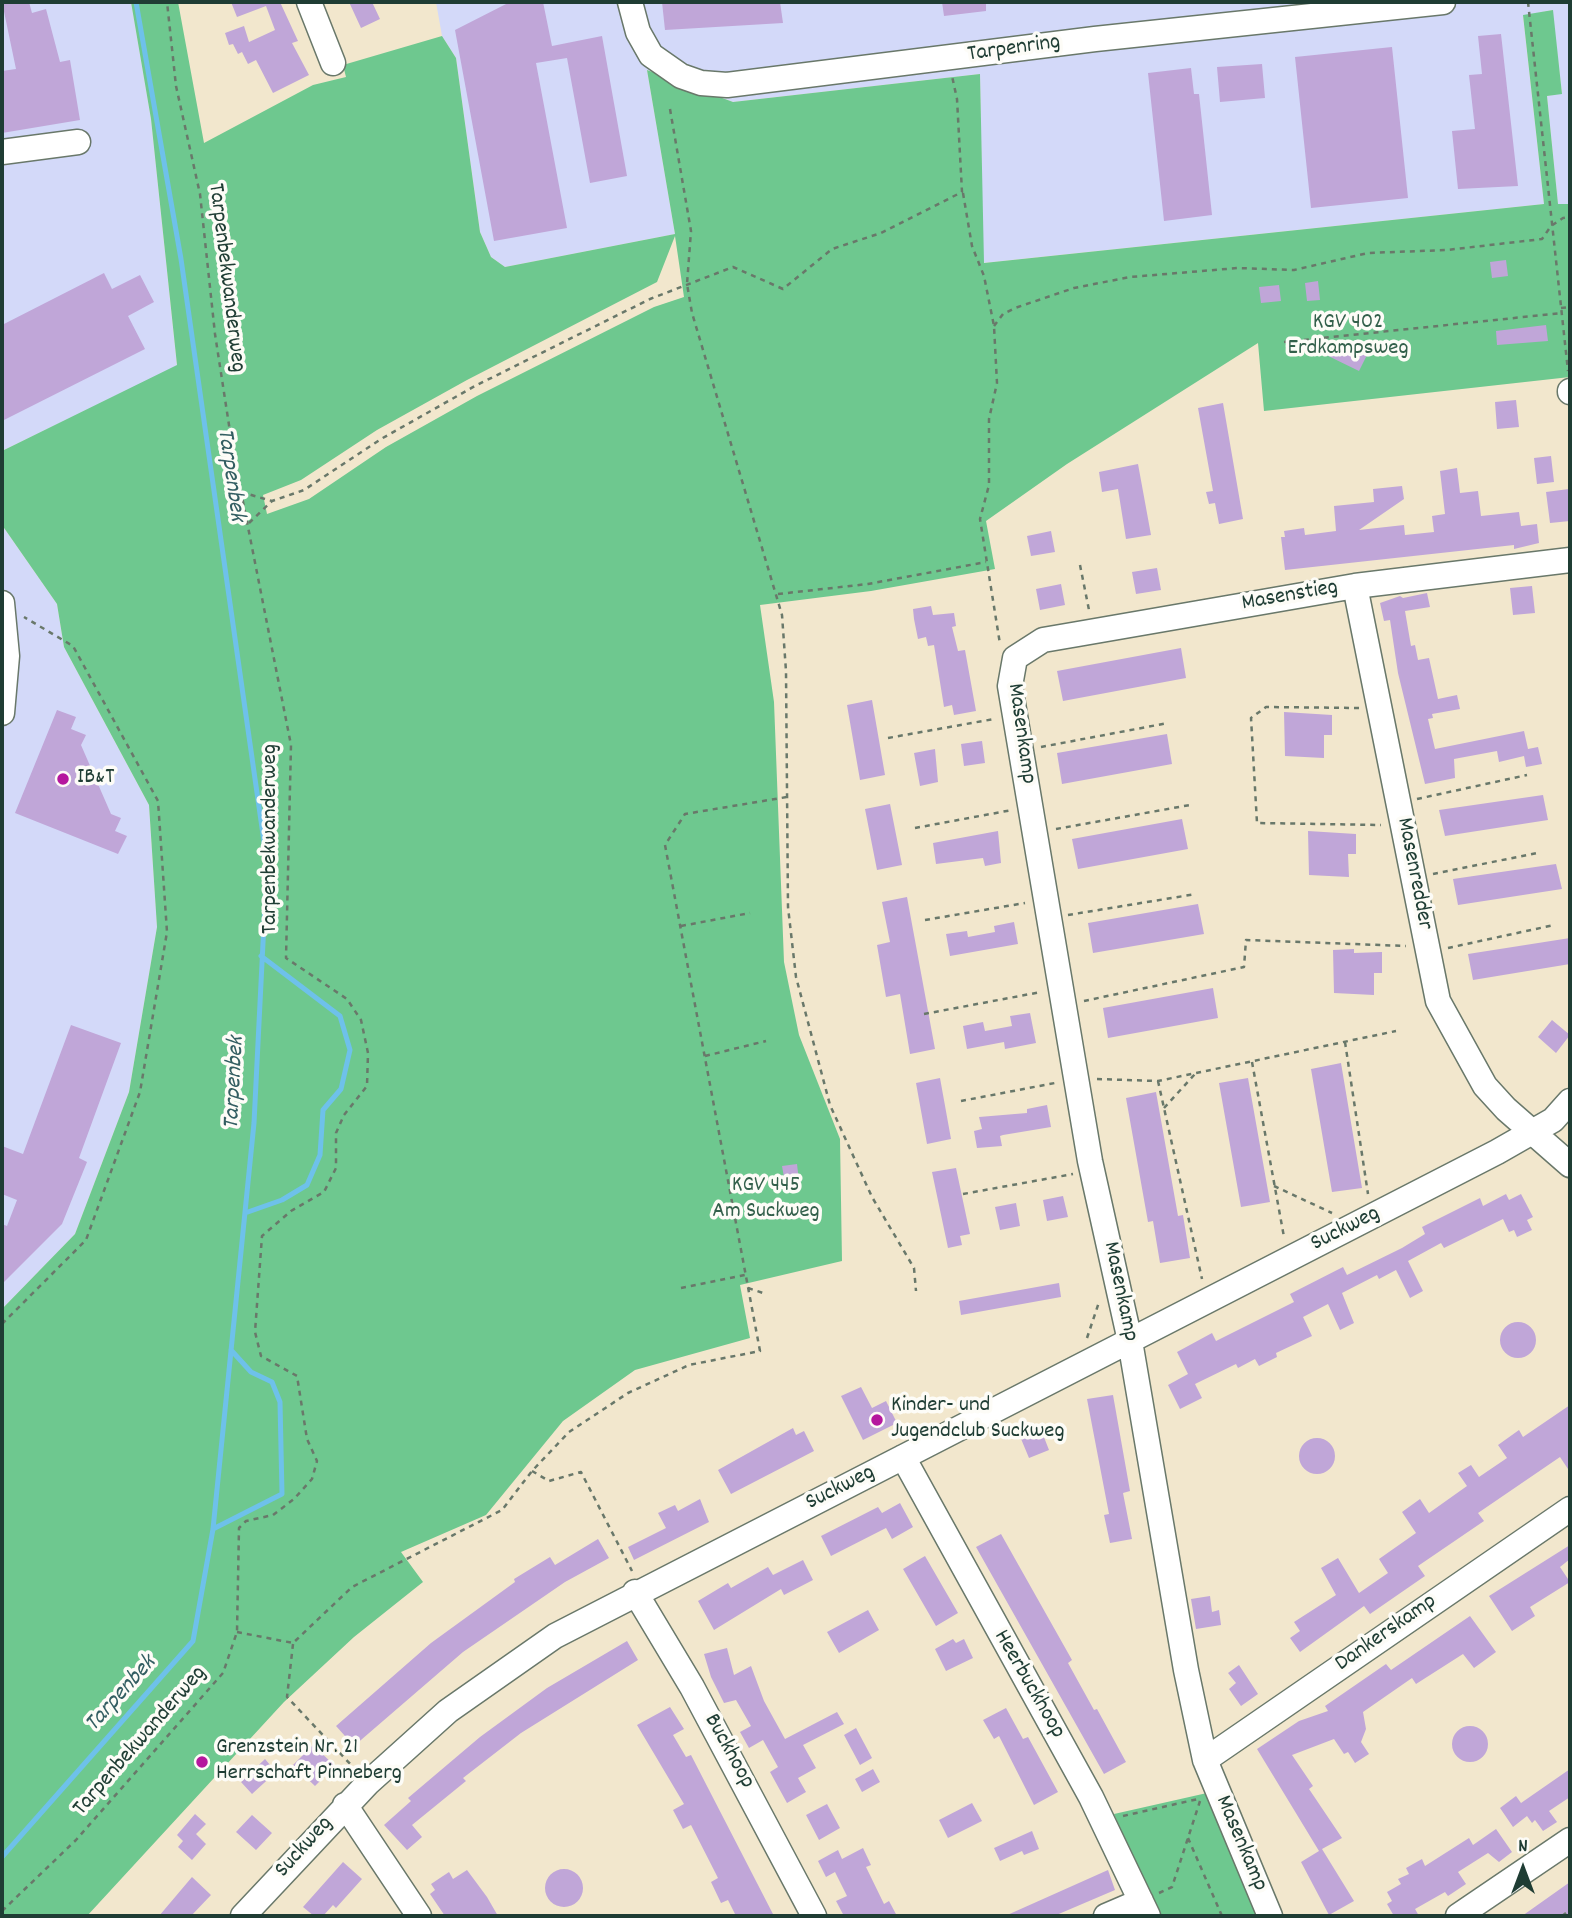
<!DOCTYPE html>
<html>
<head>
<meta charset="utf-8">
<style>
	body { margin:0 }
	#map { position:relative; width:1572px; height:1918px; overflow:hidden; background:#f2e7cd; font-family:Dekko,sans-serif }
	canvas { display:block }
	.frame { position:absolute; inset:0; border:4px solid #1f3d34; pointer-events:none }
	.north { position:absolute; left:1488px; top:1834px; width:70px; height:70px; -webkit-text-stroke:5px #fdfcf7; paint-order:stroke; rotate:0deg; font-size:19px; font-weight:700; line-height:28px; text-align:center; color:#1f3d34 }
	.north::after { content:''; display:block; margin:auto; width:24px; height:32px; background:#1f3d34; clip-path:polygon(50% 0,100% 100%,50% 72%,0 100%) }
</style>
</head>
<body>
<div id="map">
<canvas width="1572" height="1918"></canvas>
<div class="frame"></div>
<div class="north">N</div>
</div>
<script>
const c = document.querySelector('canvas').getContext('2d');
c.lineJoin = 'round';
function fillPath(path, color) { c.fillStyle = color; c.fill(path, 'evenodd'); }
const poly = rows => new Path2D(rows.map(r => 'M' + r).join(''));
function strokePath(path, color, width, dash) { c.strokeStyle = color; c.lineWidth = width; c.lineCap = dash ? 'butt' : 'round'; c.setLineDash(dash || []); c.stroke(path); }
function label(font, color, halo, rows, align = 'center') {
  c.font = font + ' Dekko,sans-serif'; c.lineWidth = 7; c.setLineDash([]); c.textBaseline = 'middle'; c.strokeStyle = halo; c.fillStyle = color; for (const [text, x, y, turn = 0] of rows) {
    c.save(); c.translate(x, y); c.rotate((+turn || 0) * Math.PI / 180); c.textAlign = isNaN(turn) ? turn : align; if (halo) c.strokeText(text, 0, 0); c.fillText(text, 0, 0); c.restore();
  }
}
const built = poly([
	[2,2,131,2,151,119,177,366,2,451],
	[436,2,1570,2,1570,204,1558,205,1547,96,1562,93,1552,10,1523,16,1544,204,983,263,980,74,733,102,647,70,675,234,505,267,491,257,480,232,456,58,442,36],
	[2,525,57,604,64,647,149,805,157,927,129,1092,75,1234,2,1309]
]);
const green = poly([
	[131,2,178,2,204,143,313,85,346,77,343,65,442,36,456,58,480,232,491,257,505,267,675,234,647,70,733,102,980,74,984,263,1544,204,1523,15,1553,10,1562,94,1547,96,1558,204,1570,204,1570,377,1264,411,1258,343,1067,464,986,521,995,569,871,591,760,605,774,702,784,962,799,1035,840,1139,842,1261,740,1285,750,1338,635,1370,563,1421,486,1515,401,1552,423,1582,354,1637,284,1702,87,1916,2,1916,2,1309,75,1234,129,1092,157,927,149,805,64,647,57,604,2,525,2,451,177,365,151,119],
	[675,236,684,297,654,307,477,396,386,447,309,499,267,514,263,495,301,480,377,430,467,380,657,282],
	[1207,1793,1257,1916,1157,1916,1114,1814]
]);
const stream = poly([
	[245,1213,282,1200,307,1185,320,1155,323,1110,341,1089,350,1050,340,1016,261,956],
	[213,1529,282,1494,280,1402,272,1382,251,1372,231,1350],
	[2,1857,193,1641,213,1529,254,1123,267,863,181,259,136,2]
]);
const building = poly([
	[2,2,29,2,32,13,46,9,60,62,70,60,80,120,2,133,2,71,16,69],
	[231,2,280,2,298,41,292,43,309,75,273,93,256,60,248,64,242,52,238,54,233,44,229,45,225,33,244,26,249,42,275,30,266,6,237,17],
	[349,2,372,2,380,19,361,28],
	[510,2,543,2,552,46,602,36,627,176,590,183,567,58,536,63,567,228,494,241,455,30],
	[662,2,780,2,783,23,665,30],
	[942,2,986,2,986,11,944,16],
	[1501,34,1518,186,1458,189,1452,131,1475,129,1469,75,1482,74,1478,36],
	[1392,47,1408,198,1311,208,1295,57],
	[1262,64,1265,98,1220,102,1217,67],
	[1191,68,1194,94,1199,94,1212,215,1164,221,1148,73],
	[1506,260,1508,276,1492,278,1490,262],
	[104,273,112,289,140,275,154,302,128,316,145,349,2,421,2,325],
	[1318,281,1320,300,1307,301,1305,283],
	[1279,285,1281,301,1261,303,1259,287],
	[1546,325,1548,341,1497,345,1496,331],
	[1352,348,1367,355,1359,371,1320,352,1350,353],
	[1516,400,1519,427,1497,429,1495,402],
	[1223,403,1243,519,1219,524,1215,503,1209,504,1206,492,1213,491,1198,408],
	[1551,456,1554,482,1537,484,1534,458],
	[1138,464,1151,535,1126,539,1118,489,1102,492,1099,472],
	[1457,468,1460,493,1478,491,1481,516,1519,512,1521,526,1537,524,1539,543,1514,549,1514,545,1285,570,1281,537,1285,537,1284,531,1304,528,1305,535,1336,531,1334,506,1374,502,1373,489,1402,486,1404,499,1359,530,1404,525,1405,535,1434,532,1432,516,1445,514,1440,471],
	[1569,489,1570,521,1550,523,1546,492],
	[1051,531,1055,552,1031,556,1027,536],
	[1157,568,1161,590,1136,594,1132,572],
	[1061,584,1065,605,1040,610,1036,589],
	[1532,586,1535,613,1513,615,1510,588],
	[1427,593,1430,607,1405,611,1411,646,1415,645,1418,660,1429,658,1438,699,1457,695,1460,709,1432,714,1433,718,1428,719,1435,749,1524,731,1528,749,1538,747,1542,764,1526,767,1524,756,1499,762,1497,751,1454,759,1455,778,1425,784,1398,673,1390,620,1384,621,1380,603,1400,596,1403,598],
	[931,606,933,615,954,613,956,626,952,627,958,651,965,650,976,711,954,715,952,705,944,707,934,645,928,646,926,637,918,639,914,619,913,609],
	[1181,648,1186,678,1063,701,1057,671],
	[872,700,885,775,860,780,847,705],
	[57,710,76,717,71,729,86,735,81,745,111,814,121,818,115,831,127,836,118,854,15,813],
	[1284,712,1332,715,1332,735,1324,735,1324,758,1285,756],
	[1167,734,1172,764,1062,784,1057,753],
	[982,741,985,763,964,766,961,744],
	[935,749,938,782,920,786,914,753],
	[1543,795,1548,820,1445,836,1439,810],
	[890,804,902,865,877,870,865,809],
	[1182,819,1188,849,1078,869,1072,839],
	[998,831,1001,863,985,866,983,858,936,864,933,843],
	[1308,831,1356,834,1356,854,1348,854,1349,877,1309,875],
	[1556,864,1562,889,1458,905,1453,879],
	[907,897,935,1049,910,1054,900,994,886,997,877,945,890,942,882,902],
	[1198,904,1204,934,1093,953,1088,923],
	[1014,922,1018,944,950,956,946,934,967,931,968,937,995,932,994,926],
	[1570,938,1570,964,1473,980,1468,954],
	[1354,949,1354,953,1382,952,1382,973,1374,973,1374,995,1334,993,1333,950],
	[1213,988,1218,1018,1108,1038,1103,1008],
	[1030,1013,1036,1043,1005,1049,1004,1042,967,1049,963,1026,983,1022,985,1031,1012,1026,1010,1016],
	[1552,1020,1570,1035,1556,1053,1538,1037],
	[71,1025,121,1043,79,1158,87,1162,62,1224,2,1284,2,1224,7,1226,17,1200,2,1194,2,1146,23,1154],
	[1341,1063,1362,1188,1332,1192,1311,1069],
	[940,1078,951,1139,927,1144,916,1083],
	[1248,1078,1270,1202,1241,1207,1219,1083],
	[1156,1092,1178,1216,1183,1215,1190,1258,1160,1263,1153,1221,1148,1222,1126,1098],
	[1047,1105,1051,1127,1003,1135,1000,1136,1002,1146,977,1148,974,1131,982,1129,979,1117,1027,1113,1027,1109],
	[797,1164,799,1181,785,1183,782,1166],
	[956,1168,970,1234,960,1236,962,1245,948,1248,932,1172],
	[1506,1194,1509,1200,1521,1194,1533,1217,1527,1220,1532,1230,1517,1237,1514,1230,1509,1232,1503,1219,1444,1248,1441,1243,1408,1261,1423,1291,1410,1298,1396,1270,1379,1279,1377,1275,1342,1293,1354,1323,1340,1330,1328,1304,1303,1317,1312,1336,1276,1353,1277,1357,1259,1366,1255,1359,1238,1368,1236,1364,1195,1384,1202,1398,1180,1409,1168,1385,1188,1374,1177,1352,1212,1333,1216,1341,1294,1302,1290,1294,1343,1267,1347,1275,1402,1248,1425,1234,1422,1227,1480,1198,1483,1206],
	[1063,1196,1068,1217,1047,1221,1043,1200],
	[1016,1203,1020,1226,1000,1230,995,1207],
	[1059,1283,1061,1297,961,1315,959,1301],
	'1500 1340a18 18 0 1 1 36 0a18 18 0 1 1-36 0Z',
	[861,1387,872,1408,886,1401,897,1423,863,1440,841,1396],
	[1113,1395,1130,1491,1123,1493,1132,1539,1110,1543,1104,1515,1109,1514,1087,1399],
	[1570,1405,1570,1472,1560,1457,1478,1513,1484,1521,1418,1566,1425,1576,1370,1614,1364,1606,1300,1652,1290,1638,1300,1631,1294,1622,1336,1595,1321,1568,1338,1558,1359,1593,1388,1573,1379,1559,1416,1533,1402,1512,1420,1499,1429,1513,1467,1486,1458,1473,1471,1465,1479,1477,1507,1458,1498,1445,1519,1430,1523,1437],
	[1040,1427,1049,1450,1029,1458,1019,1434],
	[793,1428,796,1435,804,1431,814,1451,731,1494,718,1470],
	'1299 1456a18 18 0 1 1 36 0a18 18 0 1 1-36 0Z',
	[700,1499,709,1522,634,1560,628,1547,666,1528,658,1513,675,1505,678,1511],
	[900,1503,913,1527,892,1539,886,1528,831,1556,821,1536,878,1507,882,1513],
	[1001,1534,1072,1660,1068,1663,1094,1710,1097,1709,1126,1762,1104,1774,976,1547],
	[598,1539,609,1558,565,1582,463,1652,354,1746,336,1726,431,1643,515,1582,514,1579,550,1557,555,1565],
	[1570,1545,1570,1559,1560,1567,1570,1582,1530,1607,1535,1616,1512,1631,1489,1596],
	[925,1556,958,1613,936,1626,903,1569],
	[803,1560,813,1580,784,1595,781,1589,714,1630,698,1601,728,1583,731,1588,768,1567,773,1575],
	[1210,1596,1212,1612,1219,1610,1221,1625,1196,1629,1191,1599],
	[868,1610,879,1630,839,1653,827,1632],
	[1470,1616,1496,1652,1474,1668,1463,1654,1416,1684,1412,1678,1363,1712,1366,1729,1361,1742,1369,1754,1355,1763,1348,1752,1344,1754,1334,1739,1292,1755,1313,1786,1309,1789,1342,1838,1322,1849,1354,1901,1329,1915,1301,1862,1319,1851,1257,1749,1299,1721,1328,1711,1325,1706,1386,1664,1391,1670],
	[953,1639,956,1643,964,1639,973,1658,946,1671,935,1649],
	[627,1641,638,1660,521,1733,463,1778,466,1781,412,1825,422,1837,407,1850,384,1825,411,1801,408,1798,480,1737,547,1688],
	[727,1648,734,1675,751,1666,764,1701,785,1739,837,1712,844,1724,803,1745,816,1768,798,1778,806,1792,787,1803,770,1772,778,1767,763,1740,749,1748,740,1732,751,1726,736,1700,724,1703,711,1677,704,1654],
	[1239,1665,1258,1694,1241,1706,1229,1689,1236,1683,1228,1673],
	[670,1707,684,1729,673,1735,686,1757,691,1755,774,1916,736,1916,728,1900,721,1903,711,1882,718,1878,691,1825,683,1829,673,1810,684,1804,637,1725],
	[1006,1708,1023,1739,1028,1737,1058,1792,1034,1805,999,1736,994,1739,983,1720],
	'1452 1744a18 18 0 1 1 36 0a18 18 0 1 1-36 0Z',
	[856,1728,872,1758,860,1765,844,1735],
	[313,1745,335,1766,315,1786,293,1765],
	[265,1759,276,1772,252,1794,241,1782],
	[873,1769,880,1782,862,1792,855,1779],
	[1570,1769,1570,1797,1549,1811,1557,1822,1543,1831,1535,1820,1532,1823,1527,1816,1513,1827,1500,1808,1516,1796,1521,1803],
	[972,1803,982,1821,948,1838,939,1820],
	[827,1804,840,1828,819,1840,806,1815],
	[195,1814,206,1824,196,1834,206,1844,192,1860,178,1847,183,1841,177,1835],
	[252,1815,272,1833,256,1850,236,1832],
	[1496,1829,1512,1852,1499,1862,1488,1853,1458,1872,1466,1884,1448,1896,1445,1892,1415,1909,1419,1916,1394,1916,1387,1904,1392,1901,1387,1892,1401,1884,1398,1879,1409,1874,1406,1868,1422,1859,1425,1866,1469,1838,1473,1845],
	[1032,1831,1039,1849,1024,1855,1022,1851,1000,1861,994,1848],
	[863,1848,871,1865,866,1867,884,1904,889,1901,897,1916,844,1916,836,1901,847,1896,835,1872,826,1877,818,1861,838,1850,842,1859],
	[343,1862,362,1879,336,1908,333,1905,323,1916,314,1916,303,1907],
	'545 1888a19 19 0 1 1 38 0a19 19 0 1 1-38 0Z',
	[467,1870,487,1897,498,1916,445,1916,430,1894,435,1890,431,1884,449,1872,453,1879],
	[1108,1870,1115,1890,1054,1916,1005,1916],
	[192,1877,211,1895,191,1916,159,1916],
	[1570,1882,1570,1916,1522,1916]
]);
const path = poly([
	[1528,2,1568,371],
	[670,109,691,231,687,284,692,313,782,615,786,671,788,907,796,977,830,1105,872,1197,914,1268,916,1291],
	[963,193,972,246,984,276,994,326,997,383,989,419,989,485,980,519,1000,644],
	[1561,308,1570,307],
	[994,326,1003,314,1015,308,1074,288,1130,277,1238,268,1294,270,1368,253,1447,250,1542,239,1551,226,1563,218,1570,217],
	[1284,342,1562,313],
	[241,492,272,501],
	[249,523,272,501,304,490,381,439,475,386,650,299,733,267,783,289,832,249,881,233,962,192,957,99,952,76],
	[1080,565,1089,610],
	[778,594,868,584,986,562],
	[1359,708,1266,707,1251,718,1257,823,1381,825],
	[888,738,994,719],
	[1041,747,1168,723],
	[1417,799,1527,775],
	[915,828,1012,810],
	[1056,829,1190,805],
	[1433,874,1537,853],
	[1068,915,1196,894],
	[925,920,1025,903],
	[681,926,750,913],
	[1448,948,1554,925],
	[1084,1001,1244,967,1246,940,1406,946],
	[924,1014,1041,992],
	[1345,1042,1368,1194],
	[705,1056,766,1041],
	[1252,1062,1284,1237],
	[1097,1079,1158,1081,1396,1031],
	[1158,1081,1202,1279],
	[961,1101,1055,1083],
	[1164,1108,1195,1074],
	[1274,1186,1332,1213],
	[963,1194,1073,1174],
	[681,1288,745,1275],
	[748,1288,766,1294],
	[2,1324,86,1240,140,1092,167,932,158,801,73,646,24,617],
	[1087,1338,1099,1302],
	[532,1471,549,1481,581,1472,632,1571],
	[237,1632,293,1643,352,1587,502,1510,532,1471,569,1432,628,1393,689,1365,760,1351,665,845,685,814,787,797],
	[293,1644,287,1697,354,1768],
	[1123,1816,1198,1799],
	[1188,1838,1222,1916],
	[1159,1893,1172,1887,1200,1801],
	[2,1911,76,1840,223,1673,237,1632,239,1528,246,1521,273,1515,294,1499,312,1479,317,1461,307,1439,297,1376,261,1356,255,1332,262,1236,291,1211,324,1192,336,1168,336,1133,344,1115,367,1086,368,1053,361,1020,347,999,286,958,291,745,233,451,215,334,200,194,176,86,167,2],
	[1562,1916,1566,1913]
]);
const minor = poly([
	[309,2,333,63],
	[630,2,638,32,651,55,681,76,701,83,727,85,1095,39,1443,2],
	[2,152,78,142],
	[1570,391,1570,392],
	[1355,586,1438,1001,1485,1086,1506,1109,1570,1165],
	[2,603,7,656,2,713],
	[903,1457,1091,1797,1148,1916],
	[635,1592,692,1687,814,1916],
	[1205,1760,1570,1509],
	[345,1805,419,1916],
	[243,1916,368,1783,448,1711,555,1636,1497,1152,1553,1120,1570,1101],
	[1106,1916,1141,1901],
	[1270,1916,1205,1760,1186,1670,1130,1341,1090,1161,1076,1078,1010,686,1015,658,1043,640,1078,634,1355,586,1570,560],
	[1458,1916,1570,1840]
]);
const markers = [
	[63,779,7,"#b5179e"],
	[877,1420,7,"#b5179e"],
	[202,1762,7,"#b5179e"]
];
const streetNames = [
	["Tarpenring",1014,50,-8],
	["Tarpenbekwanderweg",225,278,83],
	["Masenstieg",1290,597,-10],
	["Masenkamp",1020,734,82],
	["Tarpenbekwanderweg",272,839,-90],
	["Masenredder",1413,874,79],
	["Suckweg",1346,1230,-27],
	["Masenkamp",1119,1292,78],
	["Suckweg",841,1489,-27],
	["Dankerskamp",1387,1634,-35],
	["Heerbuckhoop",1028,1685,60],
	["Tarpenbekwanderweg",141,1742,-49],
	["Buckhoop",728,1752,61],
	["Masenkamp",1240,1844,67],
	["Suckweg",305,1848,-48]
];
const parkNames = [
	["KGV 402",1348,324],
	["Erdkampsweg",1348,350],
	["KGV 445",766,1187],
	["Am Suckweg",766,1213]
];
const poiNames = [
	["IB&T",77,779],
	["Kinder- und",891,1407],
	["Jugendclub Suckweg",891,1433],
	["Grenzstein Nr. 21",216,1749],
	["Herrschaft Pinneberg",216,1775]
];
const waterNames = [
	["Tarpenbek",229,475,82],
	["Tarpenbek",236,1083,-87],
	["Tarpenbek",122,1695,-48]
];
fillPath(built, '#d3d9f9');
fillPath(green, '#6ec88f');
strokePath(stream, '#6ec1ea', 5);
fillPath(building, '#c0a6d8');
strokePath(minor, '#69786a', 27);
strokePath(path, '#69786a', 2.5, [5, 5]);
strokePath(minor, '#fff', 24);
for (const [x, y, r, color] of markers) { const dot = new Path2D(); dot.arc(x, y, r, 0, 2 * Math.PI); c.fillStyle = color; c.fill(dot); strokePath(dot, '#fdfcf7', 2.5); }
label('23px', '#1f3d34', '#fdfcf7', streetNames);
label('23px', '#33604b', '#fdfcf7', parkNames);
label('23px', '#1f3d34', '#fdfcf7', poiNames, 'left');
label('italic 24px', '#335e62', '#fdfcf7', waterNames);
</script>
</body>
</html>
